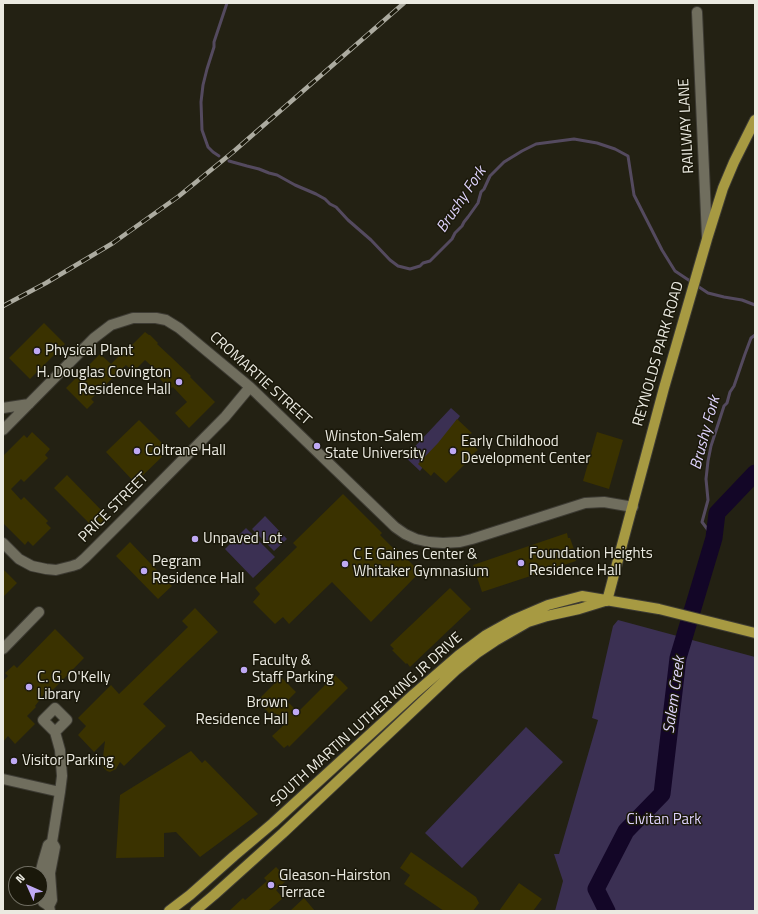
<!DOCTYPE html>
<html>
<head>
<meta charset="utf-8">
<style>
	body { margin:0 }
	#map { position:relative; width:758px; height:914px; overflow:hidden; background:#232113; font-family:"Titillium Web",sans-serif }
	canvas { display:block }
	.frame { position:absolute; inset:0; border:4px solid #ebeae1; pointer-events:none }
	.north { position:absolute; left:8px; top:866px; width:40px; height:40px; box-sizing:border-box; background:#1a180a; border:1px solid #6e6c60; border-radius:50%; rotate:315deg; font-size:11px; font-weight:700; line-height:16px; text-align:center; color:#ebeae1 }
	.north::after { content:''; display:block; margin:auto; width:14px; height:18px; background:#bfa9f4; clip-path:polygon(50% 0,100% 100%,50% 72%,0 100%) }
</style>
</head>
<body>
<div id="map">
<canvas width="758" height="914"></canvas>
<div class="frame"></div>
<div class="north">N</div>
</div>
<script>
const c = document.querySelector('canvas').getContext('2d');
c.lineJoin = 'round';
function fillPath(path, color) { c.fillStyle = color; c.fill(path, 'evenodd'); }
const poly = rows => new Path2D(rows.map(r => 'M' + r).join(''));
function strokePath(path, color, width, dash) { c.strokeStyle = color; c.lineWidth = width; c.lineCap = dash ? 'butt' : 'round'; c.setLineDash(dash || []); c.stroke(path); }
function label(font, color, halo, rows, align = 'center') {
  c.font = font + ' "Titillium Web",sans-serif'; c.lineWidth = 3; c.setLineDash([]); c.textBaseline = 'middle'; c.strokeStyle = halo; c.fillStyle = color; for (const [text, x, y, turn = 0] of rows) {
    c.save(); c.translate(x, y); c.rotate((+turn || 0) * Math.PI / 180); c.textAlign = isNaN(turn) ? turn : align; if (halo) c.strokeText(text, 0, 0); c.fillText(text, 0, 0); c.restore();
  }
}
const green = poly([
	[451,408,460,416,420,471,405,457],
	[265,516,287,539,274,551,252,529],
	[246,528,275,557,253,578,225,549],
	[618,620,755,657,755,911,555,911,563,881,554,854,559,854,598,720,592,718,613,626],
	[526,727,563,762,462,868,425,833]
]);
const stream = poly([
	[219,156,213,152,208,147,202,130,201,102,203,85,207,69,214,47,214,42,227,3],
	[229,161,247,166,259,169,269,173,277,175,295,185,316,194,325,199,330,204,336,207,348,220,371,240,390,260,398,266,410,269,420,266,423,263,430,261,452,239,455,233,462,226,464,222,468,217,478,203,481,192,484,189,490,176,504,162,522,151,536,144,574,139,597,143,615,149,628,156,634,195,662,250,675,271,708,293,724,297,742,300,755,305],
	[714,538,702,522,708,500,706,479,708,461,711,446,724,406,727,403,730,392,734,386,745,354,751,338,755,335]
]);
const river = poly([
	[607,911,596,889,626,831,662,794,678,658,714,538,717,513,755,473]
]);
const building = poly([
	[44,323,65,344,30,379,9,358],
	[145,332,149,335,150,335,158,343,157,344,171,357,191,376,190,377,215,402,189,428,175,413,187,402,173,387,170,389,158,377,160,374,145,360,133,372,126,365,91,399,94,402,87,409,66,388,100,354,111,364,123,352,124,353],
	[457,419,472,433,469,435,470,437,468,440,478,450,474,453,475,454,446,483,434,472,431,476,418,464,438,443],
	[139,420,169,450,135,483,106,452],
	[32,432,50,449,45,455,48,458,24,482,21,479,11,489,21,500,24,497,48,521,46,523,51,528,33,546,28,541,25,545,3,523,3,456,24,435,27,438],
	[597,432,623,440,609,489,583,481],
	[67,475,105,514,102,517,104,520,97,527,94,524,92,526,54,488],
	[343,494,382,533,380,535,392,547,395,547,420,572,371,622,332,582,289,624,283,617,275,624,253,602,260,594,255,588,297,547,293,543],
	[567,533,568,538,570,538,576,555,574,556,576,561,482,592,473,565],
	[130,542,172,586,158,599,116,556],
	[3,569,17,583,3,597],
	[450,588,471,609,410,667,407,663,406,664,392,650,394,649,390,645],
	[195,608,218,632,143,704,166,726,124,766,120,762,116,769,110,772,107,771,104,768,102,765,105,741,94,752,78,735,86,726,78,718,111,685,119,694,188,627,182,621],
	[55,629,84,658,48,695,45,693,35,706,36,707,27,716,35,724,15,744,8,736,3,742,3,681,8,676,5,673,14,665,17,668],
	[335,675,348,688,289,747,288,745,284,748,272,736,285,724,275,713,272,716,257,701,281,677,296,692,287,701,298,712],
	[191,751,202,763,205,760,258,814,200,857,176,832,164,833,164,857,116,858,120,795],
	[411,852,476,897,479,903,473,911,444,911,404,884,410,875,400,868],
	[276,867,288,879,276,890,283,898,268,911,229,911,243,898,245,900,267,881,264,878],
	[519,883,542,899,533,911,499,911],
	[304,898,315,911,290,911]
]);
const minor = poly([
	[697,12,707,237],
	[3,408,29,404],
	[3,430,94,338,111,325,133,318,156,318,166,320,179,328,250,387,395,527,405,534,416,539,429,542,443,543,460,542,472,539,585,503,604,502,633,507],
	[3,543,19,559,32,566,46,569,56,570,72,566,78,564,85,558,127,516,225,417,250,387],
	[3,649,39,612],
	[3,779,60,792],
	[49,906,43,902,41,883,40,874,43,862,48,845,52,842],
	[50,911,49,906,52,900,50,873,55,847,52,842,60,792,62,776,60,750,55,732,43,720,55,708,67,720,55,732]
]);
const major = poly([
	[607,601,664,388,707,239,723,188,734,162,755,120],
	[169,911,190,895,234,856,273,823,414,694,459,655,486,635,513,620,548,605,582,596,659,609,755,633],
	[195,911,214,895,283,833,456,670,477,653,495,641,528,622,547,616,579,609,605,601]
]);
const rail = poly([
	[3,306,46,283,113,243,179,196,233,152,404,3]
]);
const markers = [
	[37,351,4,"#bfa9f4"],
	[179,382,4,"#bfa9f4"],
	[317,446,4,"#bfa9f4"],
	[137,451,4,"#bfa9f4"],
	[453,451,4,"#bfa9f4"],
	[195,539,4,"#bfa9f4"],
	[521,563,4,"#bfa9f4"],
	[345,564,4,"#bfa9f4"],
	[144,571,4,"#bfa9f4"],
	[244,670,4,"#bfa9f4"],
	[29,687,4,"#bfa9f4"],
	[296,712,4,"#bfa9f4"],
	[14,761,4,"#bfa9f4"],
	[271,885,4,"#bfa9f4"]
];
const streetNames = [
	["RAILWAY LANE",687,126,-93],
	["REYNOLDS PARK ROAD",659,354,-74],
	["CROMARTIE STREET",260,379,42],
	["PRICE STREET",114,508,-45],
	["SOUTH MARTIN LUTHER KING JR DRIVE",367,720,-42]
];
const poiNames = [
	["Physical Plant",45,351],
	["H. Douglas Covington",171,373,"right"],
	["Residence Hall",171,390,"right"],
	["Winston-Salem",325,437],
	["State University",325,454],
	["Early Childhood",461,442],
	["Development Center",461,459],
	["Coltrane Hall",145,451],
	["Unpaved Lot",203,539],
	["Foundation Heights",529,554],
	["Residence Hall",529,571],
	["C E Gaines Center &",353,555],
	["Whitaker Gymnasium",353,572],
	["Pegram",152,562],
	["Residence Hall",152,579],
	["Faculty &",252,661],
	["Staff Parking",252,678],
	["C. G. O'Kelly",37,678],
	["Library",37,695],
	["Brown",288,703,"right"],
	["Residence Hall",288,720,"right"],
	["Visitor Parking",22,761],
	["Gleason-Hairston",279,876],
	["Terrace",279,893]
];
const parkNames = [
	["Civitan Park",664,820]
];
const waterNames = [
	["Brushy Fork",462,200,-56],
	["Brushy Fork",706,433,-75],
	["Salem Creek",675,695,-82]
];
fillPath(green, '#3b3053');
strokePath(stream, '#544a5f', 3);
strokePath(river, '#130627', 17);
fillPath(building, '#3a3200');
strokePath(minor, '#3d3b33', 12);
strokePath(major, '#3d3b33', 12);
strokePath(minor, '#706e5e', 10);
strokePath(major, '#a79a42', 10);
strokePath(rail, '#acaba0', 4.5);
strokePath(rail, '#1a180a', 3, [9]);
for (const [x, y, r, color] of markers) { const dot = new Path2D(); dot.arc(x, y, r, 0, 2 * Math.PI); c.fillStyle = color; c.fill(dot); strokePath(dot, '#1a180a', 1.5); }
label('15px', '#ebeae1', '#1a180a', streetNames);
label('15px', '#ebeae1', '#1a180a', poiNames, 'left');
label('15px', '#ddd1fb', '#1a180a', parkNames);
label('italic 16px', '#ddd2fb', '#1a180a', waterNames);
</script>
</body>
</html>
